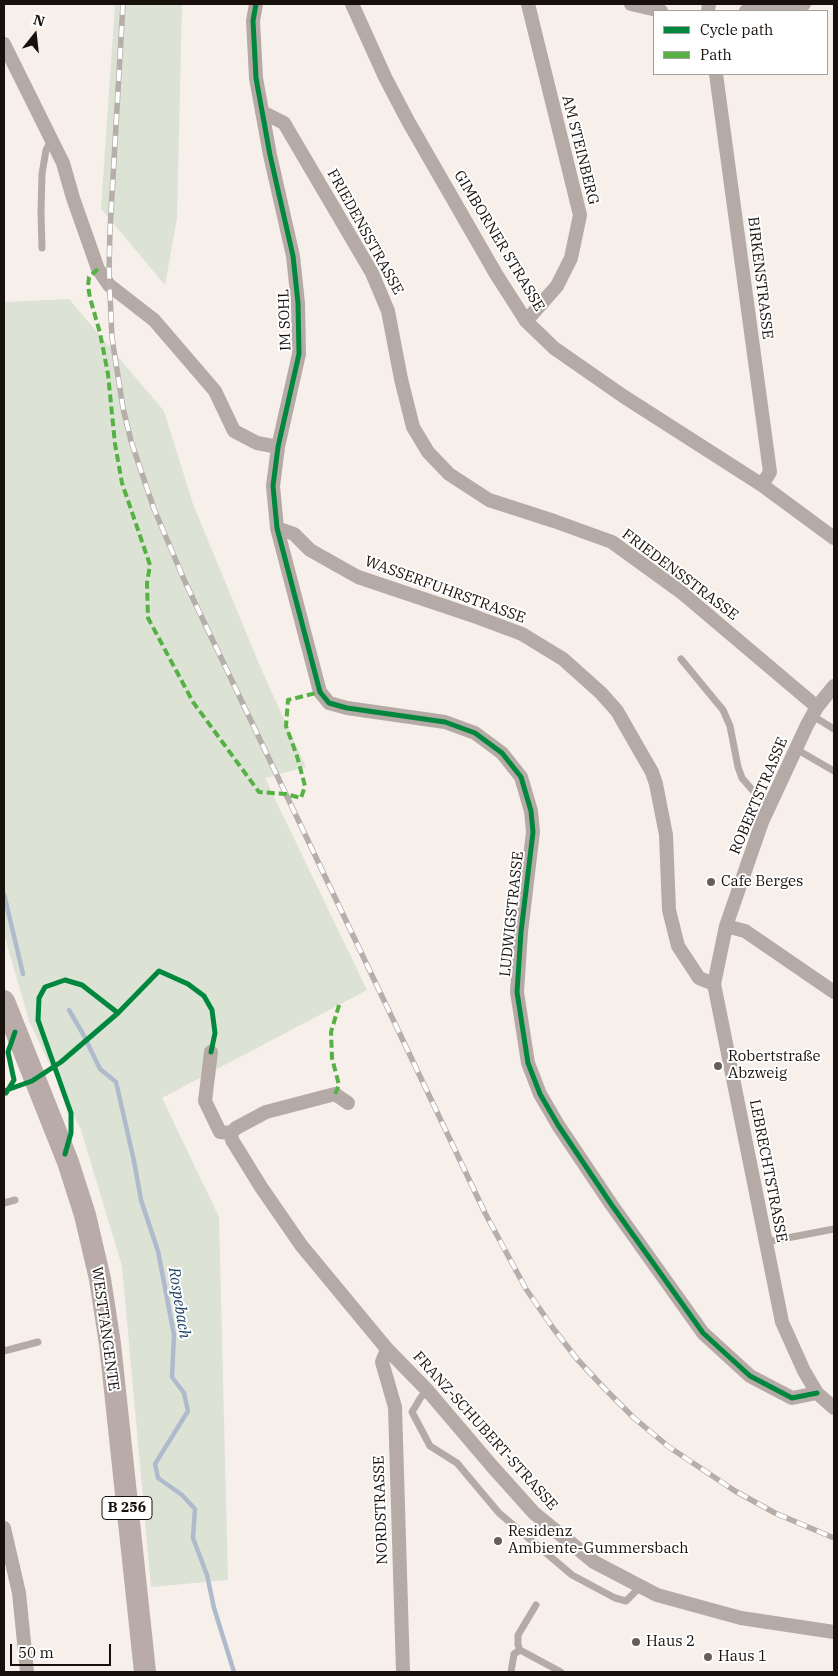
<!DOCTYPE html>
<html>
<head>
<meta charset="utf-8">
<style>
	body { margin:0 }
	#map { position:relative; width:838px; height:1676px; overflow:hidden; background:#f7efea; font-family:"IBM Plex Serif",serif }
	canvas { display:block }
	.frame { position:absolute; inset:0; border:5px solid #18100b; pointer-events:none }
	.legend { position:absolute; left:653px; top:10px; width:175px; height:65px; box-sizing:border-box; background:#fff; border:1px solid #a39f9d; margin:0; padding:6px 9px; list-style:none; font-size:15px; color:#18100b }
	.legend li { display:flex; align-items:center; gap:10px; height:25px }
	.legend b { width:25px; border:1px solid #a39f9d }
	.north { position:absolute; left:10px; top:10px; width:50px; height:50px; -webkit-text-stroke:4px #fff; paint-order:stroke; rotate:16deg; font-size:14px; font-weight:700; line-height:20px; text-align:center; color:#18100b }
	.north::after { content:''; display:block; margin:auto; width:18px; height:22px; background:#18100b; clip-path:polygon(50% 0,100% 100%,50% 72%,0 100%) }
	.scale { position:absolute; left:10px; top:1644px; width:101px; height:22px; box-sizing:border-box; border:2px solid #18100b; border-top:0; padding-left:6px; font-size:15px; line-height:18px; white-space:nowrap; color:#18100b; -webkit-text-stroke:4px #fff; paint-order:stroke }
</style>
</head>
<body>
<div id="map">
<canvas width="838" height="1676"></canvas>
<div class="frame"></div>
<ul class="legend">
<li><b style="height:6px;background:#00873e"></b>Cycle path</li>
<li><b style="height:6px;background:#55b144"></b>Path</li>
</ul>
<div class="north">N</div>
<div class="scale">50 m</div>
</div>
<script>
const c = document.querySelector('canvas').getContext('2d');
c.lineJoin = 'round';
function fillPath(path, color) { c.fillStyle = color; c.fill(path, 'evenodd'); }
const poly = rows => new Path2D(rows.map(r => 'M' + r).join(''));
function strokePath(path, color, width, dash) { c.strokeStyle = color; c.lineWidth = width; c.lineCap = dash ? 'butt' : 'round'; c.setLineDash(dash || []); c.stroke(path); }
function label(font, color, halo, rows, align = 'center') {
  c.font = font + ' "IBM Plex Serif",serif'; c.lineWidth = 4; c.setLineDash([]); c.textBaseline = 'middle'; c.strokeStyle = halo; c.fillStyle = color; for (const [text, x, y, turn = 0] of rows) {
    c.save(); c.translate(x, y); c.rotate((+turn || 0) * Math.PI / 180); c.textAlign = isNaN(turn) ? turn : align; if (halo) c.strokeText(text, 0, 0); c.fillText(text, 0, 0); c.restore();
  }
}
const green = poly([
	[115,4,182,4,177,218,165,285,101,209],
	[69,299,164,411,193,504,262,671,306,767,265,778,367,990,162,1098,219,1217,228,1580,151,1587,122,1266,81,1130,29,1021,4,934,4,302]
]);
const stream = poly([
	[4,894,23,974],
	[69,1010,83,1034,100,1069,116,1082,134,1161,141,1200,158,1251,174,1335,172,1377,184,1393,188,1411,155,1464,158,1478,182,1495,195,1509,193,1538,207,1575,214,1608,234,1672]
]);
const service = poly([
	[42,248,41,212,42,174,46,150,52,139],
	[681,659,723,710,730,726,738,767,742,778,754,792,770,804],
	[813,716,834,729],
	[796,749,834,771],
	[4,1203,15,1200],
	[766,1242,834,1229],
	[4,1351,38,1342],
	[428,1391,421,1397,412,1412,430,1446,457,1463,499,1513,572,1575,615,1598,626,1601,640,1587],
	[520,1650,518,1645,518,1635,536,1605],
	[511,1672,514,1654,520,1650,561,1672]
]);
const minor = poly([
	[256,4,253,21,256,78,270,155,293,256,298,303,299,354,278,447,273,486,277,528,320,692,329,703,347,708,445,722,475,733,502,753,521,777,531,811,533,832,521,932,517,992,528,1063,540,1094,558,1125,611,1204,703,1333,750,1376,792,1398,817,1393],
	[352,4,385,77,408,121,496,274,526,321,554,348,623,396,762,485,834,538],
	[631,4,661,11],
	[708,11,709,4],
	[746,11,796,6,804,4],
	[4,44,63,163,73,198,98,269,109,285,154,320,215,391,234,431,257,443,278,447],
	[716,74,770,472,762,485],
	[262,112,284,123,372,273,388,311,401,379,413,427,428,452,449,474,489,500,554,521,612,542,681,592,817,707],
	[526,321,557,286,571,258,580,215,528,4],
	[277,528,294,534,310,550,358,577,471,615,522,634,563,659,601,693,617,711,641,753,652,772,656,784,666,835,669,910,678,946,699,978,714,984],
	[834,686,817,707,807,725,762,822,726,926,714,984,782,1322,804,1371,817,1393,834,1408],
	[726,926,745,931,834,992],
	[211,1052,205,1101,220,1132,231,1133],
	[348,1103,335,1094,266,1112,236,1128,231,1133,232,1140,261,1187,301,1245,387,1349,428,1391,491,1465,534,1513,594,1562,657,1595,741,1618,834,1632],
	[387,1349,382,1362,395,1407,403,1672],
	[4,1528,19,1593,27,1672]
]);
const primary = poly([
	[4,1001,68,1162,85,1215,100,1279,110,1344,145,1672]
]);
const rail = poly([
	[123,4,110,230,109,272,112,338,123,408,131,441,154,509,186,584,485,1213,526,1289,553,1328,577,1359,606,1390,634,1418,669,1447,735,1491,775,1513,834,1538]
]);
const quiet = poly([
	[98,269,89,277,88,286,90,298,100,333,108,374,115,444,122,483,150,565,147,583,148,618,193,702,259,792,286,794,301,798,305,786,297,756,286,726,288,700,320,692],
	[335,1094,339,1085,332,1058,331,1032,340,1002]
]);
const cycleway = poly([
	[256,4,253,21,256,78,270,155,293,256,298,303,299,354,278,447,273,486,277,528,320,692,329,703,347,708,445,722,475,733,502,753,521,777,531,811,533,832,521,932,517,992,528,1063,540,1094,558,1125,611,1204,703,1333,750,1376,792,1398,817,1393],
	[4,1091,32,1081,61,1062,118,1013,159,971,188,984,204,996,212,1010,215,1033,211,1052],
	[6,1093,14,1080,8,1052,15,1032],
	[65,1154,71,1133,71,1113,38,1020,39,998,45,987,65,980,82,985,118,1013]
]);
const markers = [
	[711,882,5,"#665e59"],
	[718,1066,5,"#665e59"],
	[498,1541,5,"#665e59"],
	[636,1642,5,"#665e59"],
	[708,1657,5,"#665e59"]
];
const shields = [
	[127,1508,50]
];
const shieldNames = [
	["B 256",127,1508]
];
const streetNames = [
	["AM STEINBERG",580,150,76],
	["FRIEDENSSTRASSE",365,232,61],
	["GIMBORNER STRASSE",499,241,59],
	["BIRKENSTRASSE",760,278,83],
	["IM SOHL",285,320,-92],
	["FRIEDENSSTRASSE",680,575,37],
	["WASSERFUHRSTRASSE",445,590,20],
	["ROBERTSTRASSE",759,796,-67],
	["LUDWIGSTRASSE",512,914,-84],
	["LEBRECHTSTRASSE",768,1171,79],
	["WESTTANGENTE",105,1329,82],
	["FRANZ-SCHUBERT-STRASSE",485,1431,48],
	["NORDSTRASSE",381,1510,-92]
];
const poiNames = [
	["Cafe Berges",721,882],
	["Robertstraße",728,1057],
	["Abzweig",728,1074],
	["Residenz",508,1532],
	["Ambiente-Gummersbach",508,1549],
	["Haus 2",646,1642],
	["Haus 1",718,1657]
];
const waterNames = [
	["Rospebach",179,1303,81]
];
fillPath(green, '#dce3d5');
strokePath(stream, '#afbbcd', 4.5);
strokePath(service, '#b6aaa7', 7);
strokePath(minor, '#b6aaa7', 14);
strokePath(primary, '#b9aca8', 22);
strokePath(rail, '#b6aeaa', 5.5);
strokePath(rail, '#fff', 4, [11]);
strokePath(quiet, '#55b144', 4, [8, 4]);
strokePath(cycleway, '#00873e', 5);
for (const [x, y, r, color] of markers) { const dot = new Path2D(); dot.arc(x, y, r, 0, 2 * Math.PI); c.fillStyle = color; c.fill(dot); strokePath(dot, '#fff', 2); }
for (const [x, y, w] of shields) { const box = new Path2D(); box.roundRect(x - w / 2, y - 11.5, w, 23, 4); c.fillStyle = '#fff'; c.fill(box); strokePath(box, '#18100b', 1); }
label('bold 14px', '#18100b', null, shieldNames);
label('15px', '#18100b', '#fff', streetNames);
label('15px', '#18100b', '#fff', poiNames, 'left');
label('italic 16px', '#224268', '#fff', waterNames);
</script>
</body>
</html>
